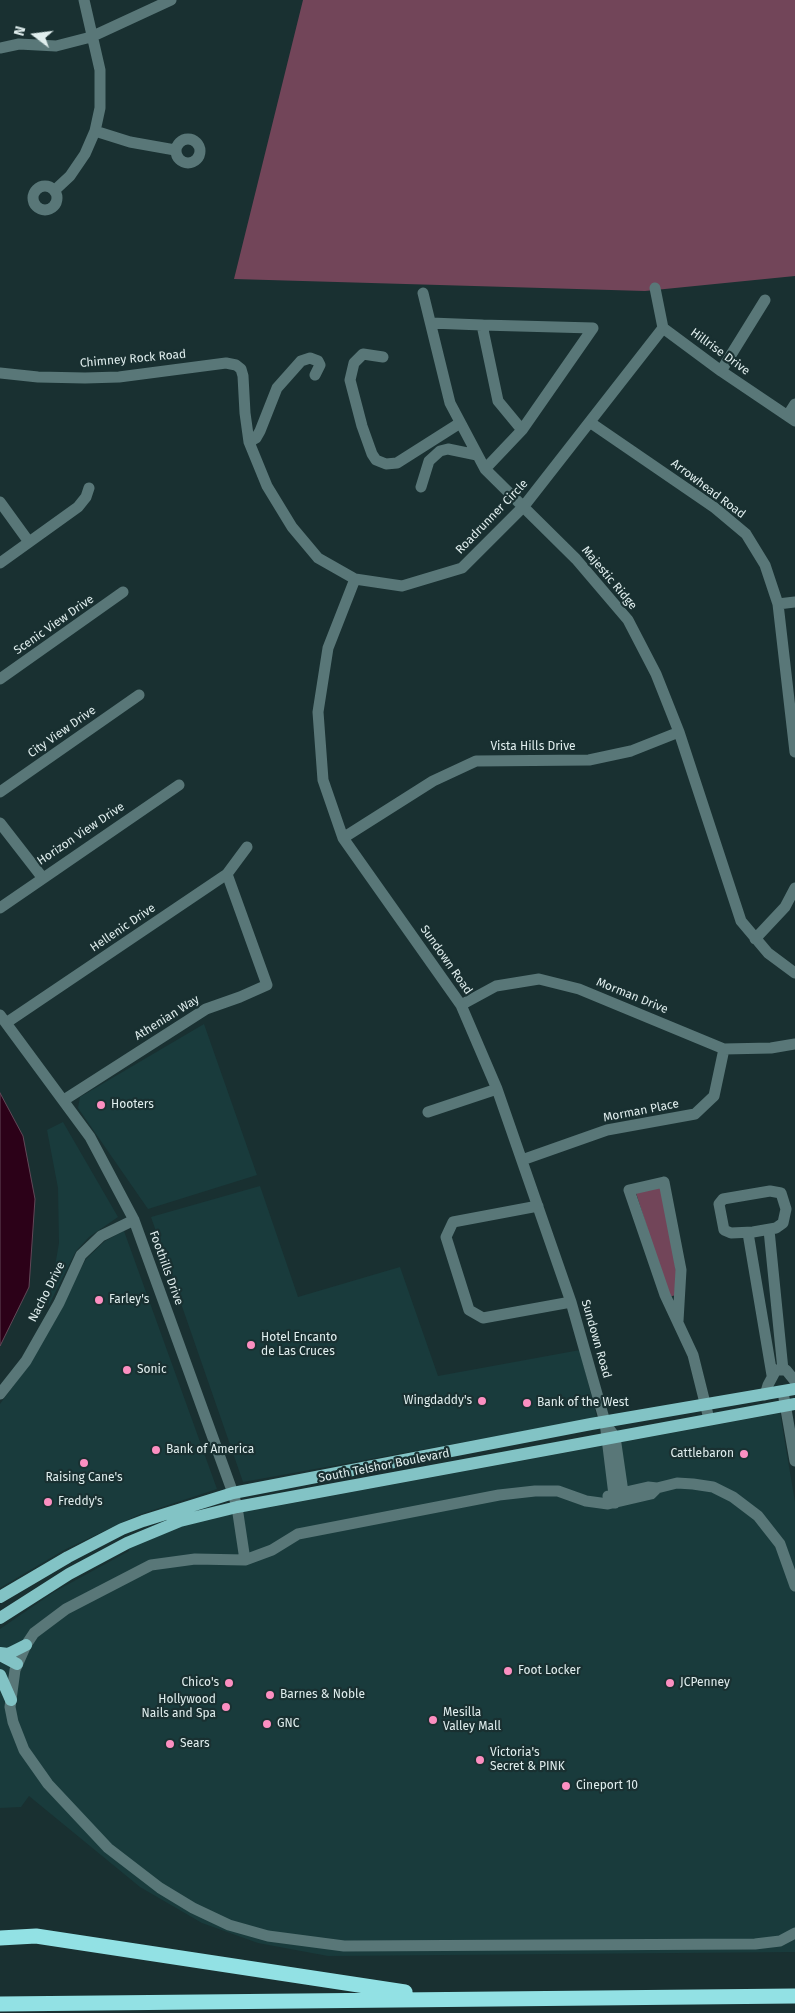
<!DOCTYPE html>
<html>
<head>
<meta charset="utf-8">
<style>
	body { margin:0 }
	#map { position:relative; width:795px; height:2013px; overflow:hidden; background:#193031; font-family:"Fira Sans",sans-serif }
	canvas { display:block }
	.north { position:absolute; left:10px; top:10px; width:50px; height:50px; -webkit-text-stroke:4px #193031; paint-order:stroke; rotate:285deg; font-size:14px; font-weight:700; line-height:20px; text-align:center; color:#e0eeee }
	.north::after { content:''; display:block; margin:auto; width:18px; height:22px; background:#e0eeee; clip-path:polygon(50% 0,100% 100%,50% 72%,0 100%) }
</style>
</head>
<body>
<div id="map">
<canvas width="795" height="2013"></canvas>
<div class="north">N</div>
</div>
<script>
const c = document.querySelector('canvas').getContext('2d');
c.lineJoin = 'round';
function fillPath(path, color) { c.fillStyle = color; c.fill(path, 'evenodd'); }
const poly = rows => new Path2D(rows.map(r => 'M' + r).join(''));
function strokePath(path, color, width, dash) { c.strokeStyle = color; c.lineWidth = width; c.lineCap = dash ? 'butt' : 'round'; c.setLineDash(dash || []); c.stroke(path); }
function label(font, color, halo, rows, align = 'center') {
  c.font = font + ' "Fira Sans",sans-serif'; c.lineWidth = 4.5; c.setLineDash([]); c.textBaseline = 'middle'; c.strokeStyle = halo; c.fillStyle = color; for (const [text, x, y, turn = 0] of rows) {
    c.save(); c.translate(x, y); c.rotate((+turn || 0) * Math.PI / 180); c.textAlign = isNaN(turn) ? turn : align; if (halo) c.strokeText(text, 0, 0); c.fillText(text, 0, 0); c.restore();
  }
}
const built = poly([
	[204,1024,257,1175,148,1209,78,1108,80,1097],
	[63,1122,118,1217,89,1237,76,1251,48,1307,59,1243,58,1188,47,1130],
	[260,1186,298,1297,400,1267,438,1376,580,1350,597,1418,243,1482,151,1217],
	[124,1231,217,1489,138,1515,64,1550,0,1588,0,1404,31,1362,86,1259,105,1241],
	[780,1413,795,1502,795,1952,328,1956,258,1943,202,1923,140,1887,29,1796,21,1807,0,1808,0,1629,54,1592,129,1551,127,1543,237,1507,266,1508]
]);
const green = poly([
	[303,0,795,0,795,276,645,291,234,279],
	[663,1187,677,1277,676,1295,669,1297,636,1193]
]);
const water = poly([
	[0,1093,23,1136,35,1199,29,1287,0,1346,0,1093]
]);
const minor = poly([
	[0,48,19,44,56,46,91,37,171,0],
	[95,131,130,142,175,150],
	'176 151a12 12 0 1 1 24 0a12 12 0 1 1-24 0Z',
	'33 198a12 12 0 1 1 24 0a12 12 0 1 1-24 0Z',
	[55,190,70,176,85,154,95,131,100,108,100,70,84,0],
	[655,288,663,328,721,371,795,421],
	[423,293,450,403,485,469,576,559,628,620,656,674,679,732,741,921,768,953,795,973],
	[431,323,482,325,498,401,522,430,485,469],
	[482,325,593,328,522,430],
	[383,357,363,354,354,363,350,380,362,426,372,454,376,460,386,464,397,463,460,423],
	[721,371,765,300],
	[0,373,38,377,85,378,119,377,226,363,236,365,241,369,243,376,245,413,249,442,267,486,292,527,318,558,355,579,402,586,462,568,524,506,663,328],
	[788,415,795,404],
	[591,423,715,508,746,534,765,565,778,604,795,752],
	[249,442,256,438,260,431,277,388,301,361,310,358,318,361,320,365,315,375],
	[421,487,429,461,440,451,448,449,477,455],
	[0,502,29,542],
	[0,563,78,507,86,497,89,488],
	[355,579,328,648,318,712,323,780,343,838,461,1005,497,1089,571,1302,605,1422,615,1503],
	[778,604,795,602],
	[0,679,123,592],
	[0,792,139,695],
	[0,823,42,877],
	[343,838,433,781,476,761,589,760,631,751,679,732],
	[0,908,179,785],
	[755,939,785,907,795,888],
	[461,1005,496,986,539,979,579,989,724,1049,771,1048,795,1044],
	[0,1015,90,1137,134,1220,233,1493,237,1507,245,1560],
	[6,1023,227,874,247,847],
	[64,1100,206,1009,240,997,267,985,227,874],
	[428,1112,497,1089],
	[522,1160,607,1130,695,1114,714,1096,724,1049],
	[770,1191,781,1193,786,1209,783,1223,776,1228,753,1232,731,1233,724,1230,719,1204,723,1199,770,1191],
	[538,1206,453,1222,446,1237,469,1310,483,1318,571,1302],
	[769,1230,783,1370],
	[748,1233,772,1375],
	[678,1321,681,1270,664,1182,629,1190,665,1295,693,1355,709,1419],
	[783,1392,795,1461],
	[0,1394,26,1361,59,1303,81,1255,101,1236,134,1220],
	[765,1395,768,1385,776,1370,786,1370,795,1381],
	[610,1430,615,1437,624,1499],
	[657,1488,651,1494,608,1504,586,1501,558,1491,535,1491,499,1495,298,1534,272,1550,245,1560,195,1559,151,1565,66,1609,34,1633,26,1645,15,1670,10,1707,13,1722,24,1750,48,1784,108,1848,160,1888,193,1908,229,1925,268,1936,344,1946,755,1944,780,1941,795,1933],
	[608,1496,648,1487,657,1488,677,1483,693,1484,713,1487,733,1497,758,1516,780,1544,795,1586]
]);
const major = poly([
	[0,1597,68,1557,122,1529,143,1521,233,1493,591,1424,795,1389],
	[0,1618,69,1574,127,1543,180,1521,237,1507,795,1404],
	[0,1653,8,1654,26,1645],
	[0,1655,17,1664],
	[0,1675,11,1700]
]);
const highway = poly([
	[0,1938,36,1936,405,1992],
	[0,2004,795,1996]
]);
const markers = [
	[101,1105,5,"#fc8fc1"],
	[99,1300,5,"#fc8fc1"],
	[251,1345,5,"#fc8fc1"],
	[127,1370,5,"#fc8fc1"],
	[482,1401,5,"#fc8fc1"],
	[527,1403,5,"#fc8fc1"],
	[156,1450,5,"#fc8fc1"],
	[744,1454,5,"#fc8fc1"],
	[84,1463,5,"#fc8fc1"],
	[48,1502,5,"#fc8fc1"],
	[508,1671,5,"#fc8fc1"],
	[229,1683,5,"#fc8fc1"],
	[670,1683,5,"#fc8fc1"],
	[270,1695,5,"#fc8fc1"],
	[226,1707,5,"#fc8fc1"],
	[433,1720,5,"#fc8fc1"],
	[267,1724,5,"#fc8fc1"],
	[170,1744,5,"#fc8fc1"],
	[480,1760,5,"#fc8fc1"],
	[566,1786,5,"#fc8fc1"]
];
const streetNames = [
	["Hillrise Drive",720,352,36],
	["Chimney Rock Road",133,359,-5],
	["Arrowhead Road",708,489,37],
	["Roadrunner Circle",492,517,-46],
	["Majestic Ridge",609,578,50],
	["Scenic View Drive",54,625,-35],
	["City View Drive",62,732,-35],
	["Vista Hills Drive",533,747],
	["Horizon View Drive",81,834,-34],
	["Hellenic Drive",123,928,-34],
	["Sundown Road",446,960,55],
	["Morman Drive",632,996,22],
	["Athenian Way",167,1018,-32],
	["Morman Place",641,1111,-11],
	["Foothills Drive",166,1268,70],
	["Nacho Drive",47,1292,-63],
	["Sundown Road",596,1339,74],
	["South Telshor Boulevard",384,1466,-11]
];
const poiNames = [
	["Hooters",111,1105],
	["Farley's",109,1300],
	["Hotel Encanto",261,1338],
	["de Las Cruces",261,1352],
	["Sonic",137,1370],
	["Wingdaddy's",472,1401,"right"],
	["Bank of the West",537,1403],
	["Bank of America",166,1450],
	["Cattlebaron",734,1454,"right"],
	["Raising Cane's",84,1478,"center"],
	["Freddy's",58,1502],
	["Foot Locker",518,1671],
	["Chico's",219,1683,"right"],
	["JCPenney",680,1683],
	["Barnes & Noble",280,1695],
	["Hollywood",216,1700,"right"],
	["Nails and Spa",216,1714,"right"],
	["Mesilla",443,1713],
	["Valley Mall",443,1727],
	["GNC",277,1724],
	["Sears",180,1744],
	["Victoria's",490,1753],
	["Secret & PINK",490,1767],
	["Cineport 10",576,1786]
];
fillPath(built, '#193b3c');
fillPath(green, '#724559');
fillPath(water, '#2c0118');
strokePath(water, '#624858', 1);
strokePath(minor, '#597778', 11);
strokePath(major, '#82c3c5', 12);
strokePath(highway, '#92e1e4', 15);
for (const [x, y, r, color] of markers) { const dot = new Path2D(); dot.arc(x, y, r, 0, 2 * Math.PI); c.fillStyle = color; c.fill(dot); strokePath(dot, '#193031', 2); }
label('12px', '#e0eeee', '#193031', streetNames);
label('12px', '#e0eeee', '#193031', poiNames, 'left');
</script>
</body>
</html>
